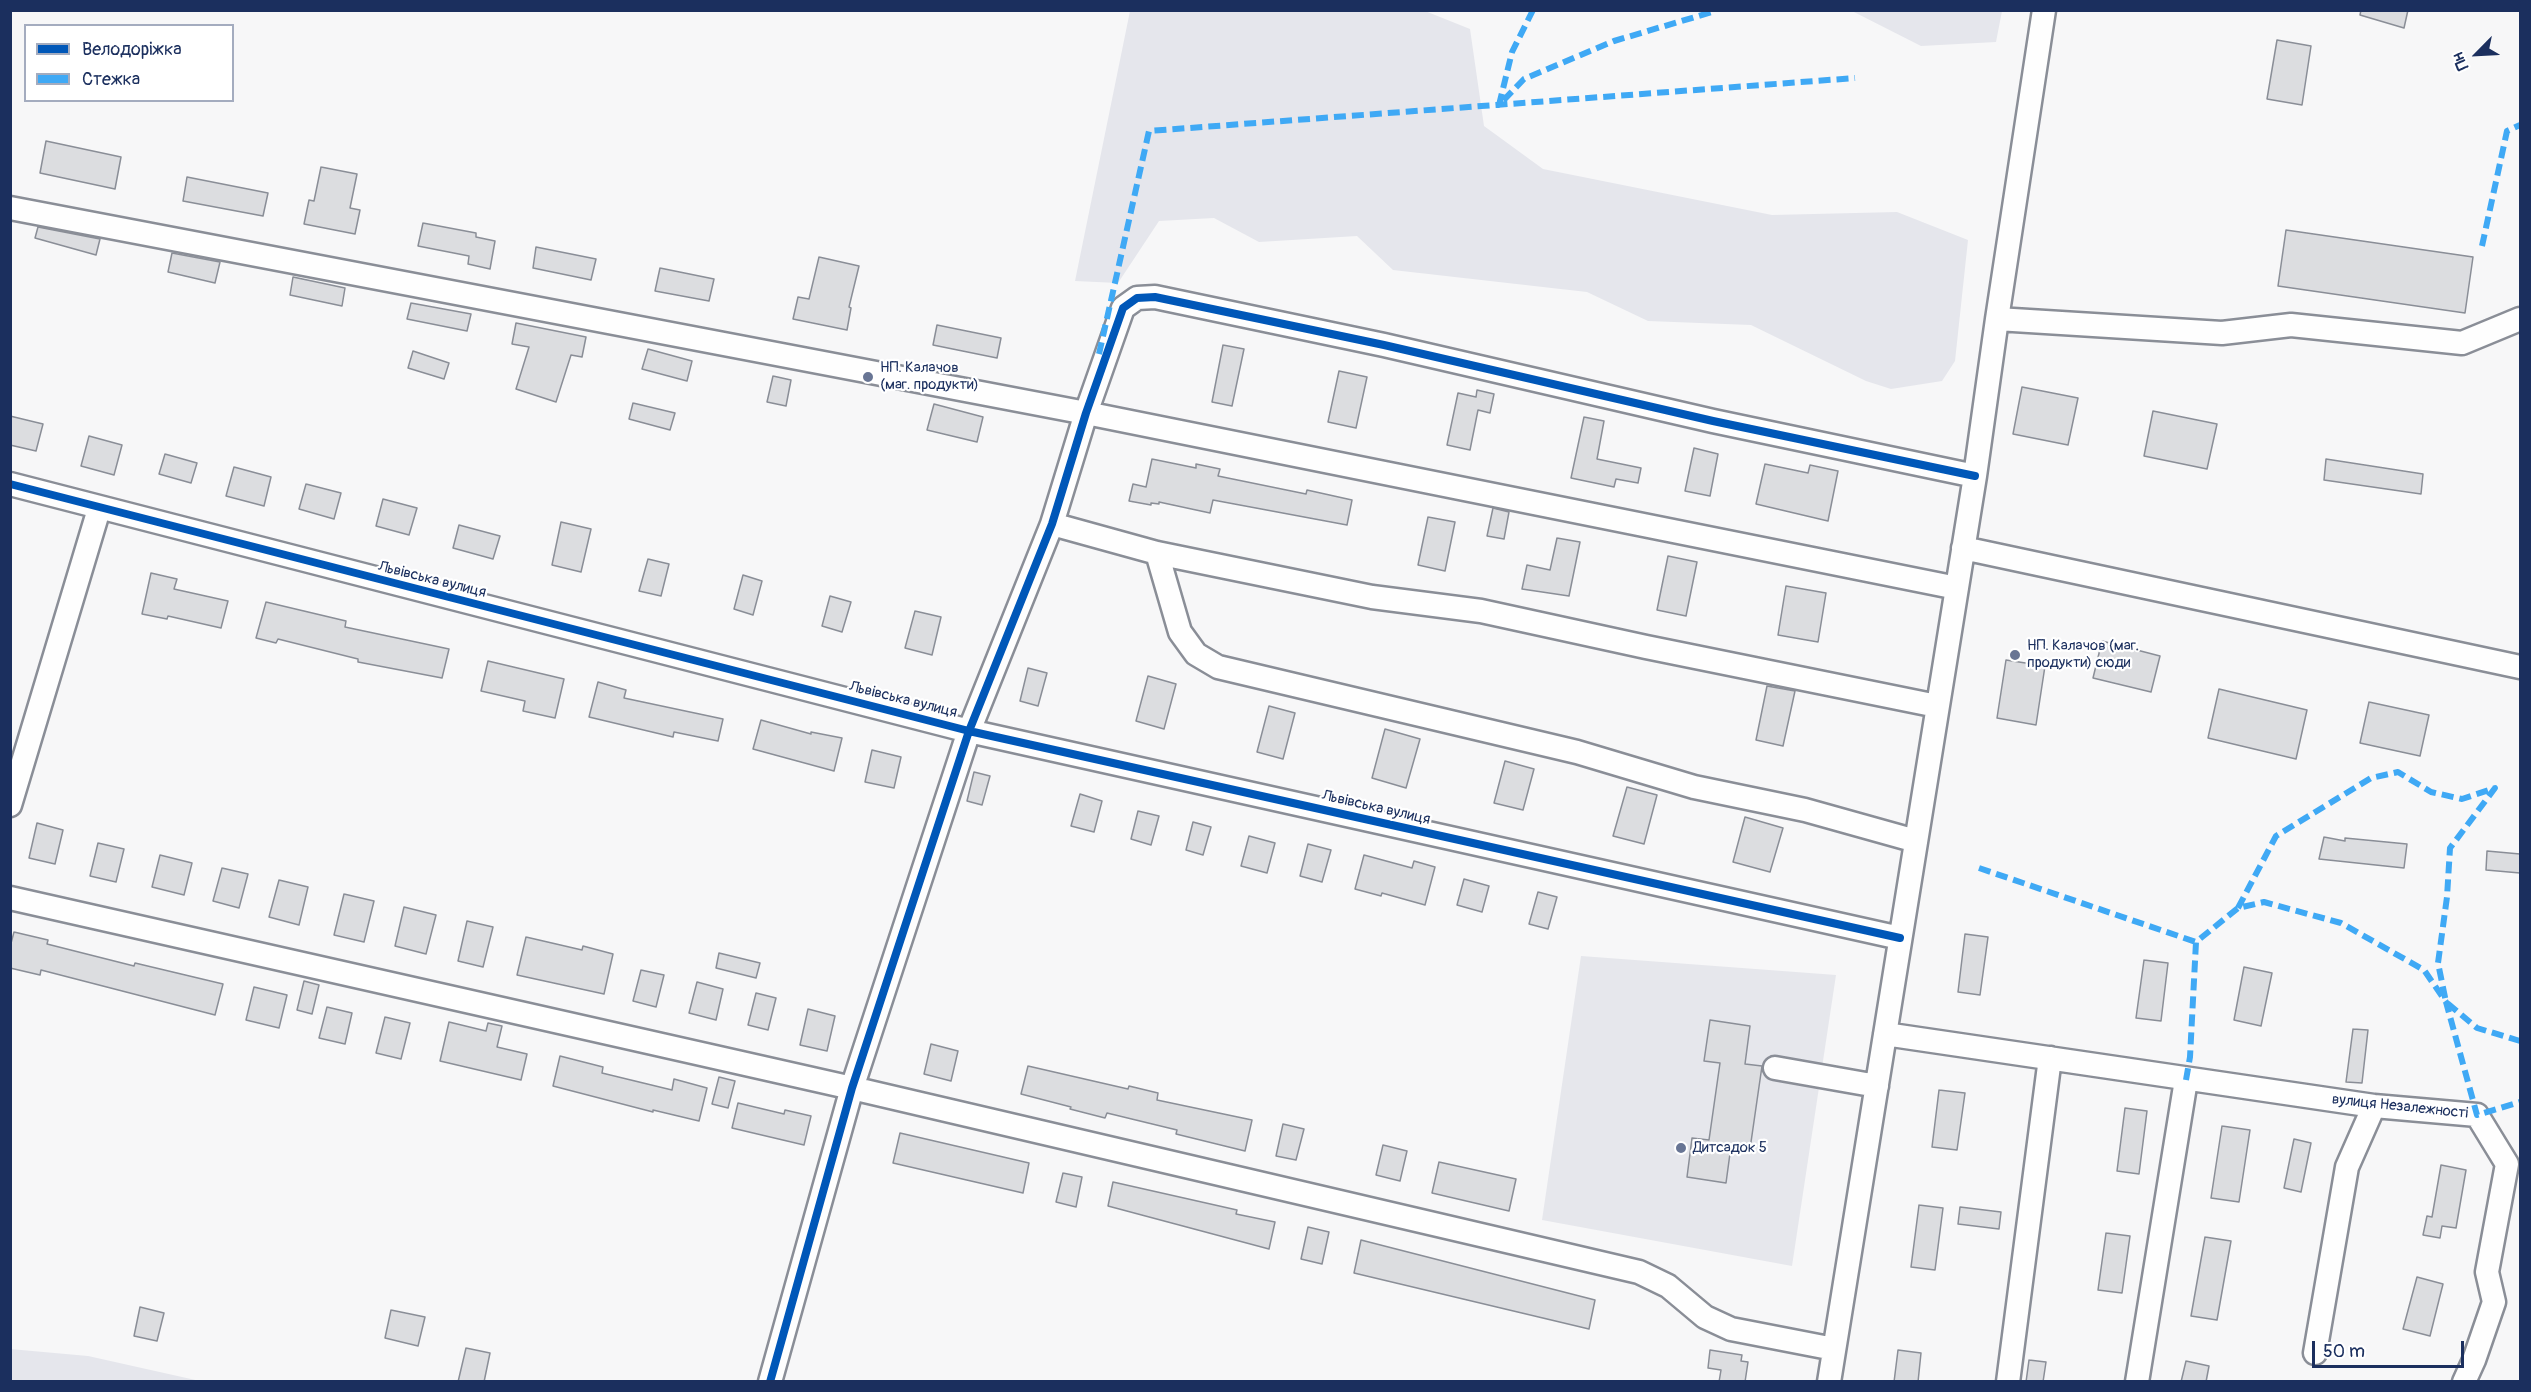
<!DOCTYPE html>
<html>
<head>
<meta charset="utf-8">
<style>
	body { margin:0 }
	#map { position:relative; width:2531px; height:1392px; overflow:hidden; background:#f7f7f8; font-family:Pangolin,sans-serif }
	canvas { display:block }
	.frame { position:absolute; inset:0; border:12px solid #1b2f5e; pointer-events:none }
	.legend { position:absolute; left:24px; top:24px; width:210px; height:78px; box-sizing:border-box; background:#fff; border:2px solid #a4acbf; margin:0; padding:8px 10px; list-style:none; font-size:18px; color:#1b2f5e }
	.legend li { display:flex; align-items:center; gap:12px; height:30px }
	.legend b { width:30px; border:2px solid #a4acbf }
	.north { position:absolute; left:2447px; top:24px; width:60px; height:60px; -webkit-text-stroke:4px #fff; paint-order:stroke; rotate:246deg; font-size:16px; font-weight:700; line-height:24px; text-align:center; color:#1b2f5e }
	.north::after { content:''; display:block; margin:auto; width:21px; height:27px; background:#1b2f5e; clip-path:polygon(50% 0,100% 100%,50% 72%,0 100%) }
	.scale { position:absolute; left:2312px; top:1341px; width:152px; height:27px; box-sizing:border-box; border:3px solid #1b2f5e; border-top:0; padding-left:8px; font-size:18px; line-height:21px; white-space:nowrap; color:#1b2f5e; -webkit-text-stroke:4px #fff; paint-order:stroke }
</style>
</head>
<body>
<div id="map">
<canvas width="2531" height="1392"></canvas>
<div class="frame"></div>
<ul class="legend">
<li><b style="height:8px;background:#0057b8"></b>Велодоріжка</li>
<li><b style="height:8px;background:#3fa9f5"></b>Стежка</li>
</ul>
<div class="north">Пн</div>
<div class="scale">50 m</div>
</div>
<script>
const c = document.querySelector('canvas').getContext('2d');
c.lineJoin = 'round';
function fillPath(path, color) { c.fillStyle = color; c.fill(path, 'evenodd'); }
const poly = rows => new Path2D(rows.map(r => 'M' + r).join(''));
function strokePath(path, color, width, dash) { c.strokeStyle = color; c.lineWidth = width; c.lineCap = dash ? 'butt' : 'round'; c.setLineDash(dash || []); c.stroke(path); }
function label(font, color, halo, rows, align = 'center') {
  c.font = font + ' Pangolin,sans-serif'; c.lineWidth = 4.5; c.setLineDash([]); c.textBaseline = 'middle'; c.strokeStyle = halo; c.fillStyle = color; for (const [text, x, y, turn = 0] of rows) {
    c.save(); c.translate(x, y); c.rotate((+turn || 0) * Math.PI / 180); c.textAlign = isNaN(turn) ? turn : align; if (halo) c.strokeText(text, 0, 0); c.fillText(text, 0, 0); c.restore();
  }
}
const built = poly([
	[1581,956,1836,975,1792,1266,1542,1220]
]);
const green = poly([
	[1130,11,1425,11,1470,29,1484,126,1543,169,1772,215,1897,212,1968,240,1955,361,1942,381,1891,389,1866,381,1751,325,1648,321,1587,292,1393,270,1357,236,1259,242,1214,218,1159,221,1118,283,1075,281],
	[1844,11,2002,11,1996,42,1921,46,1852,11],
	[10,1349,88,1356,200,1381,11,1381]
]);
const building = poly([
	[2361,10,2408,10,2404,28,2360,15,2361,10],
	[2277,40,2311,46,2302,105,2267,99,2277,40],
	[46,141,121,157,115,189,40,173,46,141],
	[321,167,357,174,350,208,360,210,355,234,304,224,309,200,314,201,321,167],
	[187,177,268,193,263,216,183,201,187,177],
	[423,223,476,233,476,237,495,241,490,269,468,264,469,256,418,246,423,223],
	[38,227,100,239,96,255,35,238,38,227],
	[2286,230,2473,257,2465,313,2278,286,2286,230],
	[536,247,596,259,591,280,533,268,536,247],
	[172,253,220,262,215,283,168,272,172,253],
	[819,257,859,266,849,307,851,308,847,330,793,319,798,297,809,299,819,257],
	[660,268,714,279,709,301,655,291,660,268],
	[293,277,345,288,342,306,290,295,293,277],
	[411,303,471,314,467,331,407,319,411,303],
	[516,323,586,337,582,357,571,355,556,402,516,389,529,347,512,344,516,323],
	[937,325,1001,338,997,358,933,345,937,325],
	[1223,345,1244,349,1232,406,1212,402,1223,345],
	[648,349,692,361,687,381,642,369,648,349],
	[413,351,449,363,444,379,408,368,413,351],
	[1339,371,1367,377,1356,428,1328,422,1339,371],
	[773,376,791,380,786,406,767,402,773,376],
	[2022,387,2078,398,2068,445,2013,434,2022,387],
	[1477,390,1494,394,1490,413,1478,410,1470,450,1447,445,1458,393,1476,397,1477,390],
	[633,403,675,413,670,430,629,419,633,403],
	[934,404,983,417,977,442,927,430,934,404],
	[2153,411,2217,424,2207,469,2144,456,2153,411],
	[10,416,43,424,36,451,10,445,10,416],
	[1584,417,1604,421,1597,459,1641,468,1638,483,1616,479,1614,487,1571,478,1584,417],
	[89,436,122,445,114,475,81,466,89,436],
	[1694,448,1718,454,1710,496,1685,491,1694,448],
	[165,454,197,463,191,483,159,474,165,454],
	[1152,459,1196,468,1196,464,1220,469,1218,476,1306,494,1307,490,1352,500,1347,525,1213,500,1210,513,1159,502,1159,504,1151,503,1151,505,1129,501,1133,484,1146,487,1152,459],
	[2326,459,2423,474,2421,494,2324,480,2326,459],
	[1765,464,1808,473,1810,465,1838,471,1828,521,1756,504,1765,464],
	[234,467,271,477,264,506,226,496,234,467],
	[306,484,341,493,334,519,299,509,306,484],
	[383,499,417,508,409,535,376,526,383,499],
	[1493,508,1509,512,1504,539,1487,536,1493,508],
	[1428,517,1455,522,1445,571,1418,565,1428,517],
	[561,522,591,529,581,572,552,565,561,522],
	[459,525,500,536,493,559,453,548,459,525],
	[1557,538,1580,542,1569,596,1522,589,1527,565,1550,570,1557,538],
	[1668,556,1697,562,1686,616,1657,610,1668,556],
	[648,559,669,564,661,596,639,591,648,559],
	[151,573,177,579,174,589,228,601,221,628,168,616,167,619,142,614,151,573],
	[743,575,762,581,753,615,734,609,743,575],
	[1786,586,1826,593,1818,642,1778,635,1786,586],
	[830,596,851,602,842,632,822,626,830,596],
	[266,602,346,621,345,627,449,649,442,678,358,662,358,659,278,639,276,643,256,638,266,602],
	[915,611,941,617,932,655,905,648,915,611],
	[2102,641,2160,656,2151,692,2093,678,2102,641],
	[2006,660,2045,666,2036,725,1997,718,2006,660],
	[488,661,564,679,555,718,523,711,525,701,481,691,488,661],
	[1028,668,1047,673,1038,706,1020,701,1028,668],
	[1148,676,1176,684,1164,729,1136,721,1148,676],
	[598,682,626,690,624,698,723,719,718,741,674,732,673,737,589,717,598,682],
	[1767,686,1795,691,1783,746,1756,740,1767,686],
	[2219,689,2307,710,2296,759,2208,738,2219,689],
	[2369,702,2429,715,2420,756,2360,743,2369,702],
	[1269,706,1295,713,1283,759,1257,752,1269,706],
	[761,720,811,734,811,732,842,738,834,771,753,749,761,720],
	[1385,729,1420,739,1406,788,1372,778,1385,729],
	[872,750,901,757,894,788,865,782,872,750],
	[1505,761,1534,769,1523,810,1494,803,1505,761],
	[974,772,990,776,982,805,967,801,974,772],
	[1627,787,1657,795,1644,844,1613,836,1627,787],
	[1080,794,1102,801,1094,832,1071,826,1080,794],
	[1138,811,1159,816,1151,845,1131,839,1138,811],
	[1745,817,1783,828,1770,872,1733,862,1745,817],
	[1193,822,1211,827,1203,855,1186,850,1193,822],
	[37,823,63,830,55,864,29,858,37,823],
	[1249,836,1275,843,1267,873,1241,866,1249,836],
	[2324,837,2345,841,2345,838,2407,844,2404,868,2319,859,2324,837],
	[98,843,124,849,116,882,90,876,98,843],
	[1308,844,1331,850,1322,882,1300,876,1308,844],
	[2487,851,2520,854,2520,873,2486,870,2487,851],
	[160,855,192,863,184,895,152,887,160,855],
	[1364,855,1412,868,1414,861,1435,867,1425,905,1382,893,1381,896,1355,889,1364,855],
	[222,868,248,874,239,908,213,901,222,868],
	[1464,879,1489,886,1482,912,1457,905,1464,879],
	[279,880,308,887,299,925,269,917,279,880],
	[1538,892,1557,897,1548,929,1529,924,1538,892],
	[344,894,374,901,364,942,334,935,344,894],
	[404,907,436,915,426,954,395,946,404,907],
	[467,921,493,927,483,967,458,961,467,921],
	[14,932,48,940,47,944,134,966,135,963,223,984,215,1015,41,970,40,975,10,968,10,947,14,932],
	[1965,934,1988,937,1980,995,1958,992,1965,934],
	[526,937,582,950,583,946,613,954,604,994,517,975,526,937],
	[719,953,760,963,756,978,716,968,719,953],
	[2144,960,2168,963,2161,1021,2136,1018,2144,960],
	[2244,967,2272,973,2261,1026,2234,1020,2244,967],
	[641,970,664,975,656,1007,633,1001,641,970],
	[304,981,319,985,312,1014,297,1010,304,981],
	[697,982,723,989,716,1020,689,1013,697,982],
	[254,987,287,995,279,1028,246,1020,254,987],
	[756,993,776,998,768,1030,748,1025,756,993],
	[327,1007,352,1013,345,1044,319,1038,327,1007],
	[808,1009,835,1016,827,1051,800,1045,808,1009],
	[385,1017,410,1023,401,1059,376,1053,385,1017],
	[1710,1020,1750,1026,1745,1064,1762,1066,1750,1149,1731,1146,1726,1183,1687,1177,1692,1138,1709,1140,1720,1063,1704,1061,1710,1020],
	[449,1022,486,1031,488,1023,502,1026,497,1047,527,1054,521,1080,440,1061,449,1022],
	[2353,1029,2368,1030,2362,1083,2346,1082,2353,1029],
	[931,1044,958,1051,951,1081,924,1074,931,1044],
	[560,1056,603,1067,602,1073,672,1090,674,1079,707,1088,699,1121,653,1110,653,1112,553,1086,560,1056],
	[1028,1066,1128,1089,1129,1086,1158,1093,1157,1100,1252,1120,1245,1151,1176,1134,1177,1130,1107,1113,1105,1118,1070,1109,1071,1107,1021,1094,1028,1066],
	[719,1077,735,1081,728,1108,712,1104,719,1077],
	[1939,1090,1965,1093,1957,1150,1932,1147,1939,1090],
	[738,1103,784,1114,785,1110,811,1116,804,1145,732,1128,738,1103],
	[2125,1108,2147,1111,2139,1174,2117,1171,2125,1108],
	[1283,1124,1304,1129,1296,1160,1276,1156,1283,1124],
	[2222,1126,2250,1130,2239,1202,2211,1198,2222,1126],
	[900,1133,1029,1163,1023,1193,893,1163,900,1133],
	[2294,1139,2311,1143,2301,1192,2284,1188,2294,1139],
	[1383,1145,1407,1151,1400,1181,1376,1175,1383,1145],
	[1439,1162,1516,1179,1509,1211,1432,1193,1439,1162],
	[2441,1165,2466,1170,2456,1228,2442,1226,2440,1238,2423,1235,2427,1216,2432,1217,2441,1165],
	[1063,1173,1082,1177,1076,1207,1056,1202,1063,1173],
	[1113,1182,1237,1210,1236,1214,1275,1222,1269,1249,1108,1206,1113,1182],
	[1919,1205,1943,1208,1935,1270,1911,1267,1919,1205],
	[1960,1207,2001,1212,1999,1229,1958,1224,1960,1207],
	[1308,1227,1329,1232,1322,1264,1301,1259,1308,1227],
	[2106,1233,2130,1236,2122,1293,2098,1290,2106,1233],
	[2205,1237,2231,1241,2217,1320,2191,1316,2205,1237],
	[1361,1240,1595,1300,1589,1329,1354,1273,1361,1240],
	[2417,1277,2443,1284,2430,1336,2403,1329,2417,1277],
	[140,1307,164,1313,157,1341,134,1336,140,1307],
	[391,1310,425,1317,418,1346,385,1338,391,1310],
	[466,1348,490,1353,484,1382,458,1382,466,1348],
	[1710,1350,1742,1355,1741,1361,1748,1362,1745,1382,1719,1382,1721,1370,1708,1368,1710,1350],
	[1898,1350,1921,1353,1918,1382,1894,1382,1898,1350],
	[2029,1360,2046,1362,2043,1382,2026,1382,2029,1360],
	[2186,1361,2209,1366,2206,1382,2181,1382,2186,1361]
]);
const minor = poly([
	[10,208,1086,413,1957,588],
	[1997,319,2222,333,2291,325,2462,343,2520,319],
	[10,484,969,731,1900,938],
	[1052,524,1157,553,1372,597,1481,611,1646,647,1937,706],
	[1963,548,2520,667],
	[1157,553,1180,632,1196,654,1218,667,1577,752,1694,787,1805,810,1916,841],
	[10,805,99,509],
	[10,898,852,1088,1639,1272,1668,1286,1705,1317,1731,1329,1834,1349],
	[1885,1034,2374,1106,2477,1115,2507,1164,2487,1272,2494,1302,2474,1360,2464,1382],
	[1775,1068,1877,1086],
	[2315,1353,2347,1167,2374,1106],
	[770,1382,852,1088,969,731,1052,524,1086,413,1123,308,1137,298,1155,297,1384,345,1713,421,1975,476],
	[1829,1382,1975,476,1997,319,2044,10],
	[2008,1382,2050,1058],
	[2137,1382,2186,1080]
]);
const quiet = poly([
	[1533,10,1512,52,1499,105,1524,79,1614,41,1712,12],
	[2482,246,2507,131,2520,125],
	[1099,354,1149,131,1855,78],
	[1979,868,2196,942],
	[2238,908,2276,836,2371,778,2398,772,2431,792,2462,799,2495,788,2450,848,2447,897,2438,963,2446,1002,2477,1028,2520,1041],
	[2186,1080,2190,1057,2196,942,2238,908,2264,902,2341,923,2424,970,2446,1002,2477,1115,2520,1102]
]);
const cycleway = poly([
	[10,484,969,731,1900,938],
	[770,1382,852,1088,969,731,1052,524,1086,413,1123,308,1137,298,1155,297,1384,345,1713,421,1975,476]
]);
const markers = [
	[868,377,6,"#687594"],
	[2015,655,6,"#687594"],
	[1681,1148,6,"#687594"]
];
const poiNames = [
	["НП. Калачов",880,368],
	["(маг. продукти)",880,385],
	["НП. Калачов (маг.",2027,646],
	["продукти) сюди",2027,663],
	["Дитсадок 5",1693,1148]
];
const streetNames = [
	["Львівська вулиця",432,580,14],
	["Львівська вулиця",903,700,14],
	["Львівська вулиця",1376,808,13],
	["вулиця Незалежності",2400,1107,6]
];
fillPath(built, '#e6e7ec');
fillPath(green, '#e5e6ec');
fillPath(building, '#dcdde0');
strokePath(building, '#8a8e97', 1.5);
strokePath(minor, '#8a8e97', 27);
strokePath(minor, '#fefefe', 22);
strokePath(quiet, '#3fa9f5', 6, [12, 6]);
strokePath(cycleway, '#0057b8', 8);
for (const [x, y, r, color] of markers) { const dot = new Path2D(); dot.arc(x, y, r, 0, 2 * Math.PI); c.fillStyle = color; c.fill(dot); strokePath(dot, '#fff', 2); }
label('15px', '#1b2f5e', '#fff', poiNames, 'left');
label('15px', '#1b2f5e', '#fff', streetNames);
</script>
</body>
</html>
